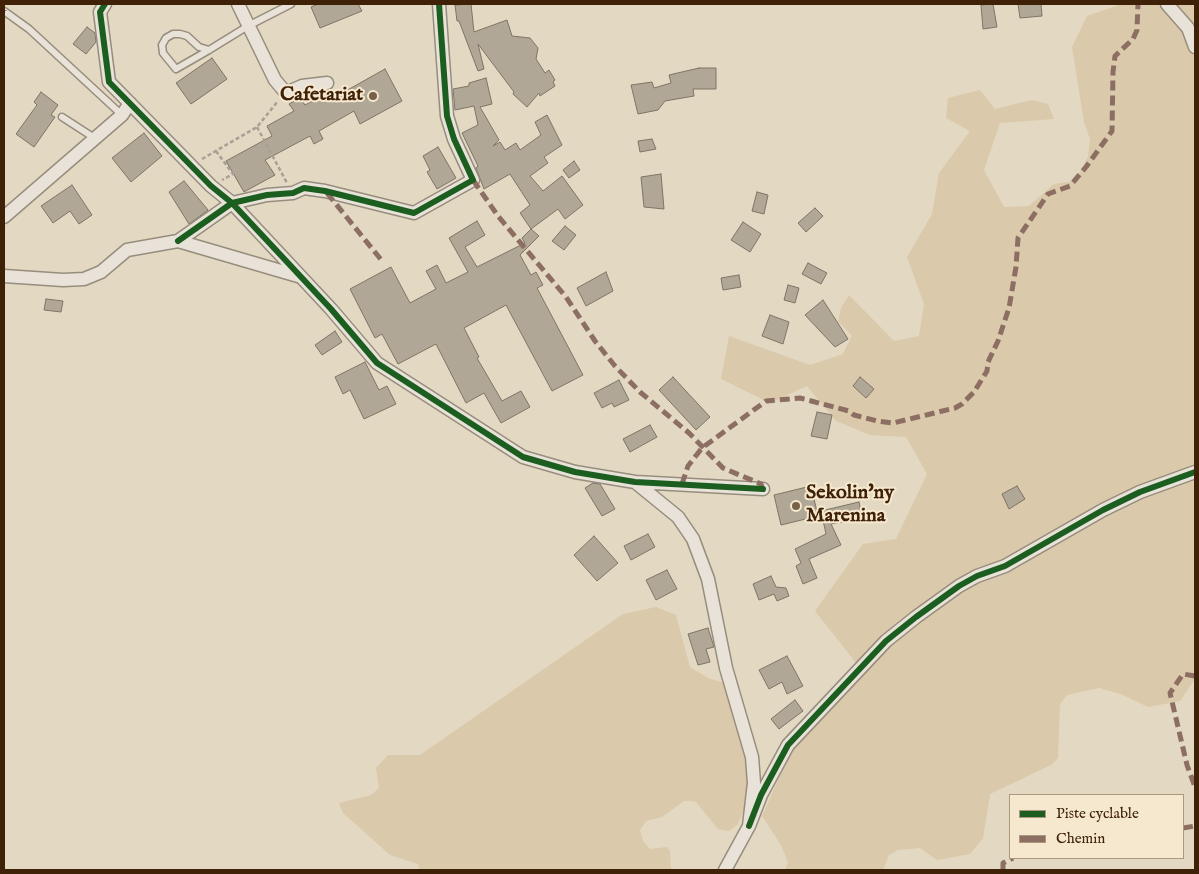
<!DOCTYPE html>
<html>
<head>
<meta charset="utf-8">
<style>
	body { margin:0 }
	#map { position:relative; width:1199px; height:874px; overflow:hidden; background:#e3d8c2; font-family:"IM FELL English",serif }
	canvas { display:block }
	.frame { position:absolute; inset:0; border:5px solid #3e2107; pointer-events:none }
	.legend { position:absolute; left:1009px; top:794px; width:175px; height:65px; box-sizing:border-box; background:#f6e8cf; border:1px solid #ac987f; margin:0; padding:6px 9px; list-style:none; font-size:15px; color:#3e2107 }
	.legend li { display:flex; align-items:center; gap:10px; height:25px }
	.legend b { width:25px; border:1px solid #ac987f }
</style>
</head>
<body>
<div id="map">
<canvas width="1199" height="874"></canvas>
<div class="frame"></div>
<ul class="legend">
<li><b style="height:6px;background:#1b5e20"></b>Piste cyclable</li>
<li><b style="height:6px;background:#8d6e63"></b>Chemin</li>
</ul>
</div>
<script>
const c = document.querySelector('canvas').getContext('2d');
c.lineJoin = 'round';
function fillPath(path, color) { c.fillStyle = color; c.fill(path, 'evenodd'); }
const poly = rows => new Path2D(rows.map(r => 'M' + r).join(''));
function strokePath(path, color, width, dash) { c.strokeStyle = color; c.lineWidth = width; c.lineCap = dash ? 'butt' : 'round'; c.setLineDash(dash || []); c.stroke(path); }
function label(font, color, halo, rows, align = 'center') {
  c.font = font + ' "IM FELL English",serif'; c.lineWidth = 4; c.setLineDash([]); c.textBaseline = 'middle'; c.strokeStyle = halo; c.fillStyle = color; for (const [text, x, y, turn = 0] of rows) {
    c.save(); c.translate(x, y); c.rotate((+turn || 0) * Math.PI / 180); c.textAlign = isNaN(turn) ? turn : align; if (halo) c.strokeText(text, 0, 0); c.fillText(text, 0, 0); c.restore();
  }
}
const green = poly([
	[1122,4,1191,4,1195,8,1195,679,1180,701,1148,707,1121,694,1099,688,1067,695,1060,704,1058,758,1051,765,990,794,983,838,970,854,937,860,920,848,898,850,889,855,883,870,785,870,788,862,781,845,762,816,791,751,860,668,815,611,863,544,896,539,927,474,906,437,870,435,836,421,807,386,770,403,721,379,729,336,810,365,843,354,852,335,838,322,841,308,849,295,894,341,919,336,924,304,907,257,932,214,939,173,970,131,946,118,948,98,980,90,995,109,1032,100,1048,104,1054,119,1000,123,984,170,1004,207,1029,206,1054,184,1075,181,1088,157,1090,139,1084,122,1072,47,1087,16],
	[656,607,676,615,690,667,708,678,734,686,749,756,746,806,737,825,729,831,718,829,696,802,690,801,684,801,662,817,646,821,640,830,643,841,650,849,667,847,670,851,671,870,419,870,418,864,390,855,343,813,339,803,371,795,379,788,376,768,388,755,420,755,623,614]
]);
const building = poly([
	[318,4,358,4,362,11,320,28,311,7,318,4],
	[471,4,474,32,507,20,512,36,530,38,538,48,536,59,545,73,549,70,555,80,553,82,555,86,540,96,539,93,527,107,513,94,514,92,478,44,484,69,478,71,459,21,457,21,455,5,471,4],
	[993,4,997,27,983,29,981,5,993,4],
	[1018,4,1041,4,1042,16,1020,18,1018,4],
	[87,27,95,33,96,42,86,54,73,44,87,27],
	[212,58,227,79,191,104,176,83,212,58],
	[699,68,716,68,716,89,693,89,694,96,665,101,658,110,638,114,631,85,652,82,654,88,671,83,669,75,699,68],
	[385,69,402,101,360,124,354,111,319,131,323,139,314,144,310,136,265,160,275,175,244,192,226,161,272,136,267,126,294,111,289,104,300,98,305,105,332,91,335,97,385,69],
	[486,78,492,104,480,107,499,140,493,146,500,142,505,150,516,143,520,150,541,135,535,122,547,115,562,145,544,157,548,163,530,176,543,191,562,176,583,205,565,219,558,209,531,229,520,213,530,205,510,174,484,189,476,168,478,166,462,133,478,125,474,106,455,110,453,89,469,86,469,83,486,78],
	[41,92,58,105,51,115,55,117,34,147,16,134,37,105,34,102,41,92],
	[144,133,162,156,131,182,112,158,144,133],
	[652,139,656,149,640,152,638,141,652,139],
	[438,147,456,178,437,189,427,172,430,170,423,156,438,147],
	[574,161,580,170,569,178,563,170,574,161],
	[661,174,664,209,644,207,641,177,661,174],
	[184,181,208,210,189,224,169,192,184,181],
	[72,185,92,215,79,224,70,211,53,223,41,206,72,185],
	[757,192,768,195,764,214,752,211,757,192],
	[815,208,823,216,806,232,798,223,815,208],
	[477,221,485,235,465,247,477,267,525,243,522,238,531,229,539,236,520,255,531,275,536,272,543,285,537,288,583,375,552,391,506,305,464,328,479,357,477,358,502,401,521,391,530,407,501,423,484,393,466,403,436,344,398,364,382,334,375,338,350,289,391,267,410,303,436,289,426,271,437,265,446,283,468,272,449,238,477,221],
	[743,222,761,234,750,252,731,240,743,222],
	[565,226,576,235,564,250,552,241,565,226],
	[808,263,827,273,821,284,802,274,808,263],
	[606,272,613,291,586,306,577,288,606,272],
	[739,275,741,287,723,290,721,278,739,275],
	[788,285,799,288,795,303,784,300,788,285],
	[46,299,63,301,61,312,44,310,46,299],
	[823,300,848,339,835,347,805,315,823,300],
	[770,315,789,322,783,344,762,336,770,315],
	[335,331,342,342,322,355,315,345,335,331],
	[365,362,379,390,387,386,396,404,364,419,350,390,343,394,335,377,365,362],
	[673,377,710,417,696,430,659,390,673,377],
	[860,377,874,389,866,398,853,386,860,377],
	[619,380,629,400,614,407,612,403,602,408,594,393,619,380],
	[817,412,832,415,827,439,811,436,817,412],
	[650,425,657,437,630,452,623,439,650,425],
	[593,483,600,484,615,509,602,516,585,488,593,483],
	[811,486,818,516,781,525,774,495,811,486],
	[1017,486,1025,499,1009,509,1002,494,1017,486],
	[859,502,862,518,831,524,841,545,809,559,817,578,803,584,796,566,801,563,795,549,826,534,821,511,859,502],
	[648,534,655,547,631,560,624,546,648,534],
	[594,536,618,563,597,581,574,555,594,536],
	[667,570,677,589,656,600,646,580,667,570],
	[771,576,776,587,786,588,789,596,777,601,774,594,759,600,753,584,771,576],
	[708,628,714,647,706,649,710,662,698,665,688,634,708,628],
	[787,656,803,686,787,694,782,682,769,689,759,670,787,656],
	[795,700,803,711,779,729,771,719,795,700]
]);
const path = poly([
	[257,127,287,183],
	[216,151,233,174,222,180],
	[202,159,257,127,278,101]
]);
const lane = poly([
	[4,11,29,29,122,115],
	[209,50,199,47,187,36,180,34,173,34,166,38,162,45,163,53,176,69,209,50,248,26,291,4],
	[62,117,96,139]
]);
const street = poly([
	[105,4,100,12,109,82,211,186,232,203,331,309,377,363,523,457,575,472,635,482,763,489],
	[238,4,275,80,286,93,302,86,327,83],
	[1167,4,1188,28,1195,47],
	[4,217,122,115,130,103],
	[178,241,232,203,267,195,293,193,304,188,325,191,414,213,473,180,454,139,447,116,439,4],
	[4,276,63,280,84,279,101,272,127,250,178,241,298,276],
	[635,482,678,517,693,539,708,579,726,668,752,757,754,783,749,826,725,870],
	[749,826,761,795,788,745,886,641,916,617,959,586,977,576,1005,566,1103,510,1140,492,1195,472]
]);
const quiet = poly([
	[4,10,4,11],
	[473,180,498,216,566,297,595,341,615,366,640,392,689,433,723,468,761,484,762,487],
	[327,193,383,262],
	[682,484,688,466,702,448,766,401,800,398,849,411,854,415,877,421,893,423,955,408,962,404,974,392,987,371,988,362,998,341,1009,308,1016,267,1018,238,1048,194,1070,186,1086,167,1112,131,1113,72,1115,56,1133,39,1137,30,1138,4],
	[1195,676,1183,674,1170,693,1187,765,1195,787],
	[1183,828,1195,826],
	[1003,870,1003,863,1013,858]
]);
const cycleway = poly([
	[105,4,100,12,109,82,211,186,232,203,331,309,377,363,523,457,575,472,635,482,763,489],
	[178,241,232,203,267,195,293,193,304,188,325,191,414,213,473,180,454,139,447,116,439,4],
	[749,826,761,795,788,745,886,641,916,617,959,586,977,576,1005,566,1103,510,1140,492,1195,472]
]);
const markers = [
	[373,96,5,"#786148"],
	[796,506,5,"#786148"]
];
const poiNames = [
	["Cafetariat",363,96],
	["Sekolin'ny",806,494,"left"],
	["Marenina",806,517,"left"]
];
fillPath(green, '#dac9aa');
fillPath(building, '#b1a797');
strokePath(building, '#7e7465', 1);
strokePath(lane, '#978d7d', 9);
strokePath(street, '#978d7d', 15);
strokePath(path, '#a8a096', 2.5, [4, 2.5]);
strokePath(lane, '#e8e2d8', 6);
strokePath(street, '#e8e2d8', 12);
strokePath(quiet, '#8d6e63', 5, [10, 5]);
strokePath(cycleway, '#1b5e20', 6);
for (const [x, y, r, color] of markers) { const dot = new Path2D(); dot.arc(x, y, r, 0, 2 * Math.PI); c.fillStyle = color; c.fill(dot); strokePath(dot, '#f6e8cf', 2); }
label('bold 20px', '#3e2107', '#f6e8cf', poiNames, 'right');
</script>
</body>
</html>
